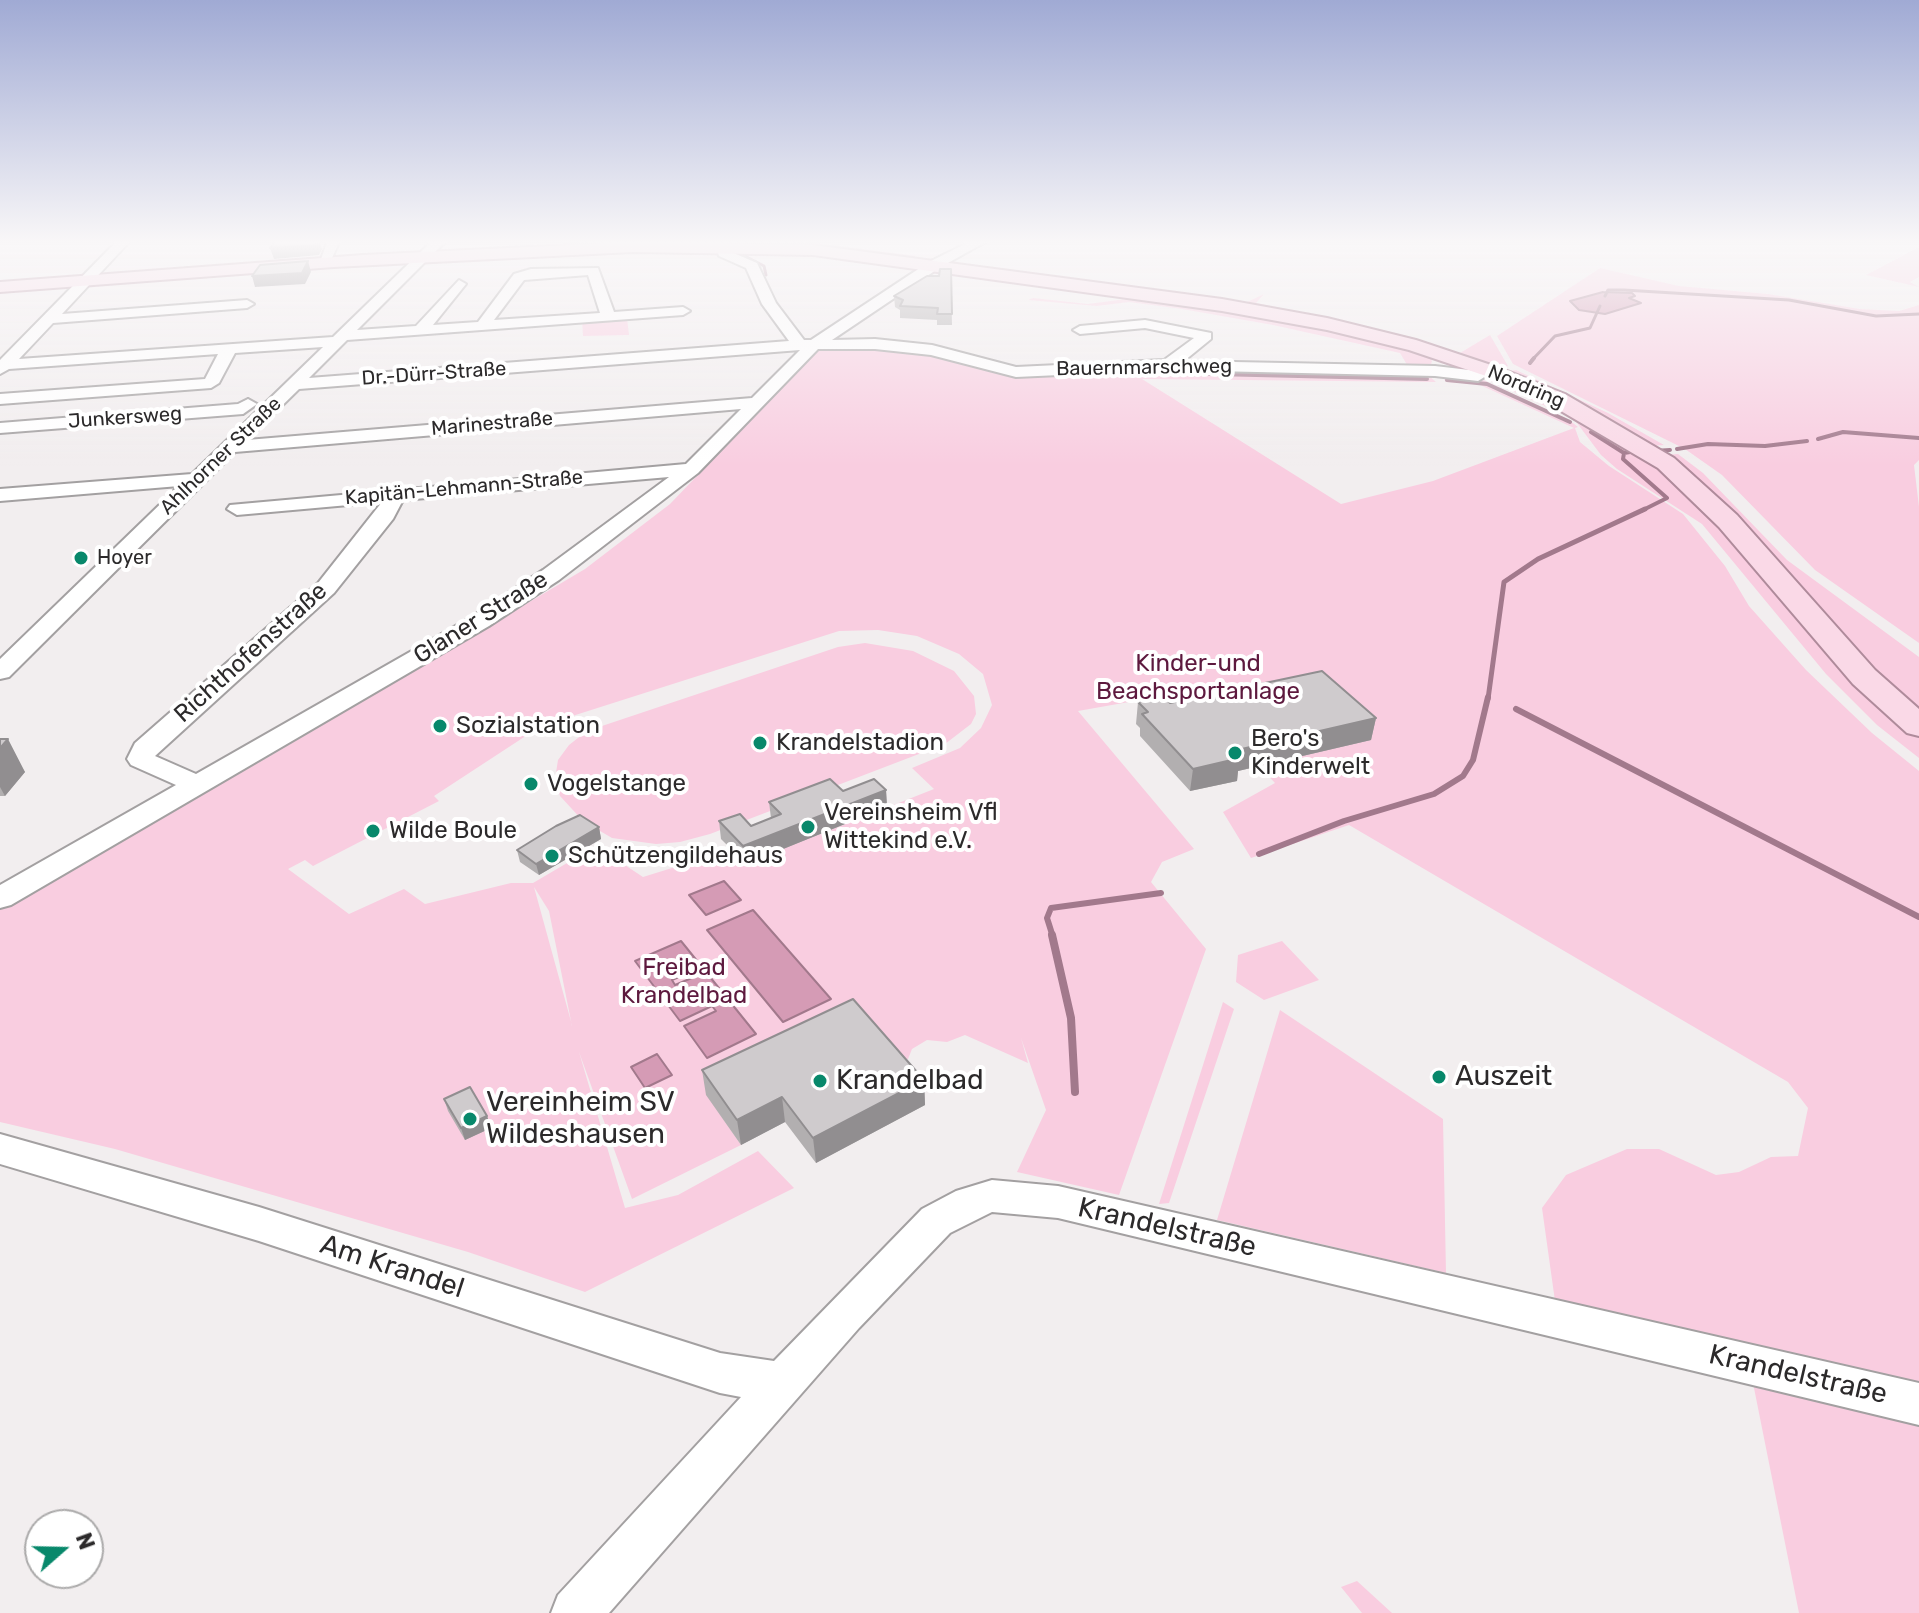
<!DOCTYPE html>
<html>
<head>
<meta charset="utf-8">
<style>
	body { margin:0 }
	#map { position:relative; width:1919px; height:1613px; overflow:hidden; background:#f2eeef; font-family:Rubik,sans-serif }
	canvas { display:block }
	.north { position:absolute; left:24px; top:1509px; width:80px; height:80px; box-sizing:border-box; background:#fff; border:2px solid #abaaaa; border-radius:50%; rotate:70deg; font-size:22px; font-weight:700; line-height:32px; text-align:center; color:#2c2a2b }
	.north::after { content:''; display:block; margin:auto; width:28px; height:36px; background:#08886b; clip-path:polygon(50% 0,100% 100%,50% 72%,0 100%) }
</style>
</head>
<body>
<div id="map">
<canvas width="1919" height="1613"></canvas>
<div class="north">N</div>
</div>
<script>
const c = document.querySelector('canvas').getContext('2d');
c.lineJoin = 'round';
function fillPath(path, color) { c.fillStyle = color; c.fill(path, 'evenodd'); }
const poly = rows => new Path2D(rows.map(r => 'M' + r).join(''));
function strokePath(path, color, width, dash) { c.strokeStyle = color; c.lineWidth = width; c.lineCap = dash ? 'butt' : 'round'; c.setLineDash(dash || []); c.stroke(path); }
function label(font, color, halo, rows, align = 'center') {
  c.font = font + ' Rubik,sans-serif'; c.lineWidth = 8; c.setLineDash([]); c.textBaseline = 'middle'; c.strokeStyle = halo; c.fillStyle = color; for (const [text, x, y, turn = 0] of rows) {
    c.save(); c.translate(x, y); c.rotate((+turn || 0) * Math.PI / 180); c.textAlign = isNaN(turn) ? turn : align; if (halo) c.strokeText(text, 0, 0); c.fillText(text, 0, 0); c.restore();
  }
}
const green = poly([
	[616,240,817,243,918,256,909,258,826,249,559,247],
	[1919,247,1919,277,1910,282,1919,287,1866,275],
	[960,265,1243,304,1264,294,1256,303,1351,323,1460,353,1490,335,1508,366,1501,369,1402,339],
	[1600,268,1679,286,1768,294,1860,309,1899,311,1919,305,1919,460,1914,465,1919,507,1919,643,1815,570,1722,475,1685,449,1513,364,1497,336],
	[1033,298,1088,304,1133,298,1221,310,1323,328,1415,351,1429,356,1432,361,1430,368,1409,368,1400,353,1273,325,1182,309,1129,302,1097,306,1028,300],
	[627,318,629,335,583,336,582,320],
	[874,346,901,347,1019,375,1166,367,1428,375,1436,382,1142,379,1341,504,1433,481,1574,428,1478,384,1446,382,1440,373,1479,378,1569,420,1578,427,1575,428,1580,442,1609,466,1683,514,1725,566,1749,606,1806,670,1872,733,1919,771,1919,1390,1555,1301,1542,1208,1566,1175,1627,1149,1659,1149,1716,1175,1739,1172,1771,1157,1798,1156,1808,1108,1788,1082,1349,825,1251,858,1223,812,1275,783,1259,766,1181,722,1157,697,1078,711,1194,849,1162,862,1151,882,1206,949,1119,1195,1017,1172,1046,1110,1021,1038,1028,1063,965,1035,947,1042,927,1040,912,1049,908,1059,892,1067,707,1095,741,1145,632,1199,579,1052,625,1208,678,1195,758,1151,794,1188,585,1292,468,1252,115,1149,0,1122,0,909,270,756,585,569,670,504,817,351],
	[878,630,917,636,959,654,983,674,992,705,981,728,960,748,912,768,934,789,744,864,730,850,643,877,596,846,533,883,511,883,425,904,404,889,349,914,288,869,305,860,313,866,439,801,434,796,541,726,839,631],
	[534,887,549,911,572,1026,572,1025],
	[1516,370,1608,413,1664,445,1652,446,1505,372],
	[1489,376,1602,428,1689,490,1919,737,1919,758,1877,725,1826,674,1702,524,1617,469,1601,455,1574,419,1486,379],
	[1678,454,1703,473,1787,560,1919,657,1919,715,1875,675,1665,455],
	[865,643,913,651,954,671,974,696,976,714,971,724,945,744,710,834,680,842,656,844,612,838,583,821,560,796,555,779,558,760,569,745,587,731,838,647],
	[1282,941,1319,980,1264,1000,1236,982,1238,955],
	[1223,1002,1234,1009,1169,1203,1159,1204],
	[1280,1010,1443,1119,1446,1273,1217,1220],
	[1753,1383,1919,1417,1919,1613,1799,1613],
	[1357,1581,1392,1613,1362,1613,1341,1587]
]);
const water = poly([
	[1603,292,1632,293,1635,296,1629,298,1641,303,1605,314,1579,310,1570,301,1603,292],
	[724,881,741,900,706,915,689,895,724,881],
	[753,910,831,999,783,1022,707,930,753,910],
	[681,941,702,967,672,980,675,985,706,972,756,1034,707,1058,684,1026,716,1011,712,1006,680,1021,635,961,681,941],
	[657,1054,672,1075,645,1088,631,1067,657,1054]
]);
const streamFar4 = poly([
	[739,253,764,266,766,275],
	[1605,296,1608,290,1624,290,1789,300,1876,316,1919,314],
	[1532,360,1555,336,1590,328,1600,306]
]);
const streamFar3 = poly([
	[1530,363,1534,358],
	[1138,371,1160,372],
	[1171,373,1427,379],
	[1447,380,1487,384,1570,422],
	[1591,432,1624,453],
	[1818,439,1843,432,1919,438],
	[1677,449,1708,444,1765,446,1807,441],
	[1654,451,1670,450],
	[1630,452,1624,453,1623,459,1667,498,1641,511]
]);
const streamFar2 = poly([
	[1488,699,1504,582,1538,559,1645,509]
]);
const streamFar1 = poly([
	[1516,709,1919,917],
	[1259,854,1344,821,1434,794,1463,776,1473,760,1488,697],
	[1053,937,1047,918,1051,908,1161,893]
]);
const stream = poly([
	[1052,935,1071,1018,1075,1092]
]);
const minor = poly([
	[118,240,131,240,62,314,247,300,254,304,247,308,53,323,19,359,333,337,433,240,447,240,357,330,416,326,459,280,466,284,433,325,478,322,514,274,531,269,598,268,614,312,683,307,690,311,683,315,347,340,309,378,789,341,762,304,746,268,719,256,718,253,724,249,757,263,776,303,804,340,811,340,929,262,973,240,989,240,939,268,832,340,875,339,932,345,1016,367,1164,360,1194,338,1145,328,1080,334,1073,330,1080,326,1145,320,1211,333,1211,339,1184,361,1435,366,1478,371,1486,376,1478,381,1435,376,1168,370,1016,377,931,355,875,349,818,349,698,473,559,580,489,626,11,905,0,908,0,885,176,785,131,765,127,759,135,743,318,583,382,502,237,515,227,509,230,505,686,464,741,409,235,452,9,677,0,679,0,659,179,486,0,501,0,489,192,474,323,347,235,353,219,383,211,388,0,404,0,394,205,379,218,354,9,369,0,374,0,360,118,240],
	[588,275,600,313,494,320,524,280,588,275],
	[800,350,752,398,247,440,299,389,800,350],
	[669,477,543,570,473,616,196,774,155,756,334,593,393,519,403,500,669,477],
	[328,240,340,240,328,267,318,267,328,240],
	[248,399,257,404,243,414,0,433,0,423,238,404,248,399],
	[0,1134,259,1207,720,1353,774,1361,922,1209,956,1191,992,1180,1058,1186,1919,1383,1919,1425,1058,1218,992,1212,950,1233,859,1328,609,1613,551,1613,558,1595,741,1397,720,1393,259,1241,0,1164,0,1134]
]);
const major = poly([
	[633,242,813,245,1222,299,1327,318,1416,340,1500,368,1565,394,1674,458,1737,515,1875,670,1919,709,1919,736,1907,733,1853,684,1719,527,1658,468,1549,404,1486,376,1409,350,1327,330,1222,311,813,255,633,252,334,267,0,292,0,282,363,255,633,242]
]);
const wall = poly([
	[951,269,952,325,937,325,937,320,900,318,900,310,895,307,894,296,939,276],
	[1138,702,1170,703,1376,718,1371,740,1238,771,1237,781,1190,791,1140,736,1140,728,1136,724],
	[0,739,25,772,5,796,0,796],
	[886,790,887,807,746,864,721,839,719,821,751,826,771,818,769,802,843,791],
	[599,827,601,839,539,875,520,862,517,850],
	[702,1070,924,1080,925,1105,816,1163,785,1122,741,1145,706,1095],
	[444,1099,487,1116,491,1128,465,1140,448,1111]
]);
const shadedWall = poly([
	[319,240,322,249,319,255,274,259,270,248],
	[308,261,311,272,305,284,255,287,252,276],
	[1376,718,1371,740,1238,771,1237,781,1190,791,1193,769,1233,751],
	[8,739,25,772,5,796,0,787,0,748],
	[886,790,887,807,746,864,743,846],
	[599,827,601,839,539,875,536,864],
	[924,1080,925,1105,816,1163,813,1138],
	[782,1097,785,1122,741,1145,737,1120],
	[487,1116,491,1128,465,1140,461,1128]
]);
const building = poly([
	[276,240,318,240,316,245,270,248,276,240],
	[308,261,302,273,252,276,260,265,308,261],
	[940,269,951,269,952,314,937,314,938,308,900,306,903,300,894,296,927,276,939,276,940,269],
	[1322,671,1376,718,1233,751,1240,758,1193,769,1142,714,1148,712,1138,702,1164,696,1170,703,1322,671],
	[0,739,8,739,0,748,0,739],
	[830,779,843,791,874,779,886,790,743,846,719,821,740,814,751,826,781,814,769,802,830,779],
	[580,815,599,827,536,864,517,850,556,826,580,815],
	[853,999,924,1080,813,1138,782,1097,737,1120,702,1070,853,999],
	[470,1087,487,1116,461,1128,444,1099,470,1087]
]);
const markers = [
	[81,558,8,"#08886b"],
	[440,726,8,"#08886b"],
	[760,743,8,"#08886b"],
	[1235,753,8,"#08886b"],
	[531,784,8,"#08886b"],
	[808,827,8,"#08886b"],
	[373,831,8,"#08886b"],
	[552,856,8,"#08886b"],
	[1439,1077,8,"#08886b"],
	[820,1081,8,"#08886b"],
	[470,1119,8,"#08886b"]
];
const farStreetnames = [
	["Bauernmarschweg",1144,368,-1],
	["Dr.-Dürr-Straße",434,374,-4],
	["Nordring",1526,387,23],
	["Junkersweg",125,418,-4],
	["Marinestraße",492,424,-5],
	["Ahlhorner Straße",221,456,-44],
	["Kapitän-Lehmann-Straße",464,488,-5]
];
const farPoinames = [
	["Hoyer",97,558]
];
const streetNames = [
	["Glaner Straße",481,618,-32],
	["Richthofenstraße",251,653,-42]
];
const parkNames = [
	["Kinder-und",1198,664],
	["Beachsportanlage",1198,692],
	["Freibad",684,968],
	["Krandelbad",684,996]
];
const poiNames = [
	["Sozialstation",456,726],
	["Bero's",1251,739],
	["Kinderwelt",1251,767],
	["Krandelstadion",776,743],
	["Vogelstange",547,784],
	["Vereinsheim Vfl",824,813],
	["Wittekind e.V.",824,841],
	["Wilde Boule",389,831],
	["Schützengildehaus",568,856]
];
const nearPoinames = [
	["Auszeit",1455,1077],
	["Krandelbad",836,1081],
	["Vereinheim SV",486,1103],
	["Wildeshausen",486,1135]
];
const nearStreetnames = [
	["Krandelstraße",1167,1228,13],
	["Am Krandel",392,1267,18],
	["Krandelstraße",1798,1375,13]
];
fillPath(green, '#f9cde0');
fillPath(water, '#d59bb5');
strokePath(water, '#a2798c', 2);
strokePath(streamFar4, '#a2798c', 3);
strokePath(streamFar3, '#a2798c', 4);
strokePath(streamFar2, '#a2798c', 5);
strokePath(streamFar1, '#a2798c', 6);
strokePath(stream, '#a2798c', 8);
strokePath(minor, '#a3a0a1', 4);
strokePath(major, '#af8b9b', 4);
fillPath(minor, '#fff');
fillPath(major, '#fad9e7');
fillPath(wall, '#b2afb0');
fillPath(shadedWall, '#918e90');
fillPath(building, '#cfcbcd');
strokePath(building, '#918e90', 2);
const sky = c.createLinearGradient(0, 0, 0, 466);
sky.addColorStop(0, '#a0aad4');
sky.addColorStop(0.52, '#f9f7f8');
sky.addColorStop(1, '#f9f7f800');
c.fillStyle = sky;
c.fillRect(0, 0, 1919, 466);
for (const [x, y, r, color] of markers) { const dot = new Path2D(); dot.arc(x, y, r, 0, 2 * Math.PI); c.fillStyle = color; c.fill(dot); strokePath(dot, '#fff', 3); }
label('20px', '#2c2a2b', '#fff', farStreetnames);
label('20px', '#2c2a2b', '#fff', farPoinames, 'left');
label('24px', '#2c2a2b', '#fff', streetNames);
label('24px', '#5d193e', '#fff', parkNames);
label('24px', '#2c2a2b', '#fff', poiNames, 'left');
label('28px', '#2c2a2b', '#fff', nearPoinames, 'left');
label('28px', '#2c2a2b', '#fff', nearStreetnames);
</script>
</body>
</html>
